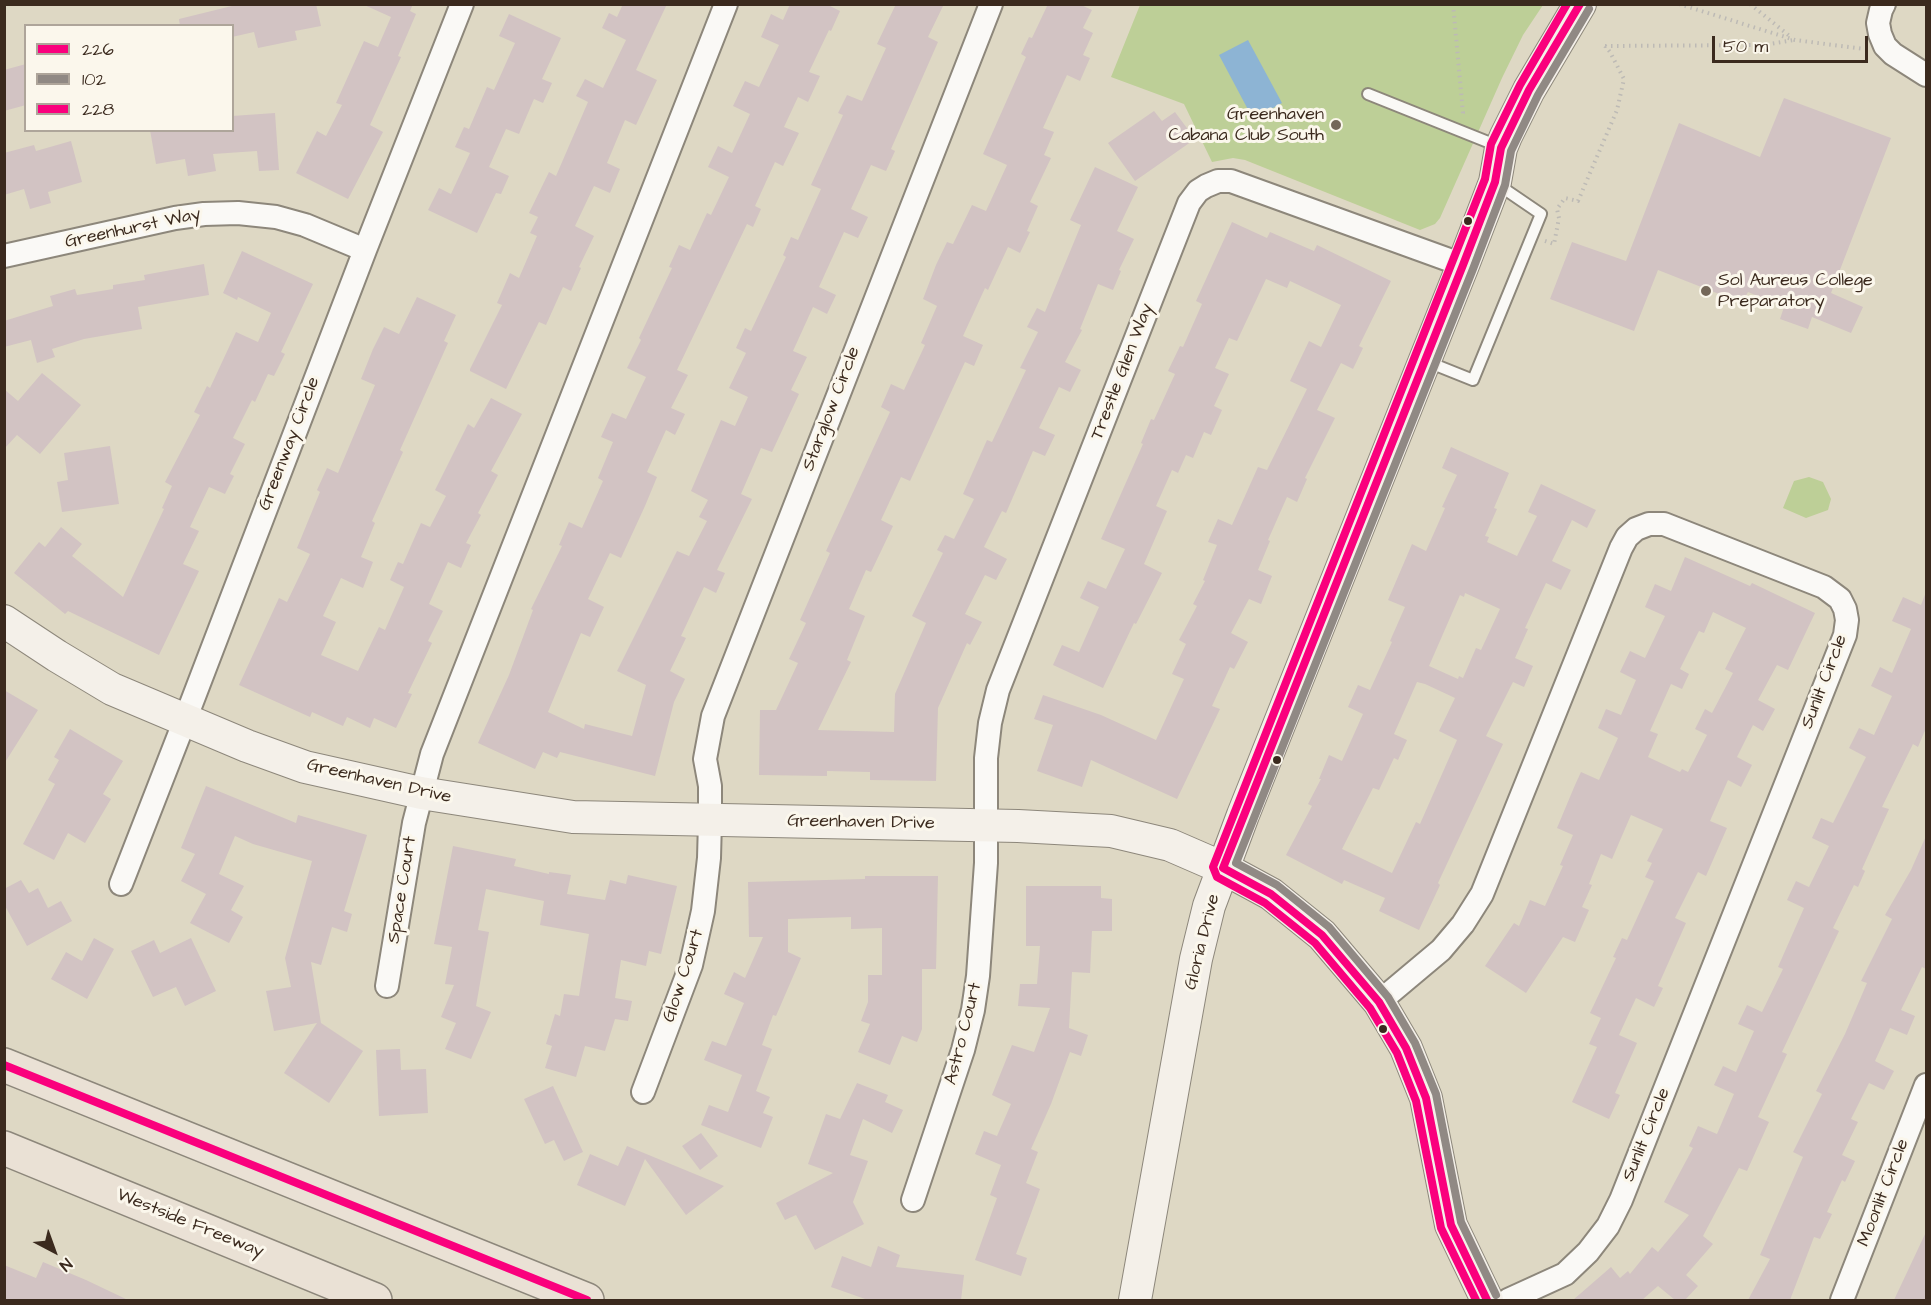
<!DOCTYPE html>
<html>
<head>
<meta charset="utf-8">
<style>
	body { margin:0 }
	#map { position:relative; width:1931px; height:1305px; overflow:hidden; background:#ded8c4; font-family:"Architects Daughter",sans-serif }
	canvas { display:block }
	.frame { position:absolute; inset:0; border:6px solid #3b2a1e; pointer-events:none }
	.legend { position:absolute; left:24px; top:24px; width:210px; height:108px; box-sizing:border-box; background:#fbf7ec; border:2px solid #aea59a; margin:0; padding:8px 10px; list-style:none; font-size:18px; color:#3b2a1e }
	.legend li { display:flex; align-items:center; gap:12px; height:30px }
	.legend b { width:30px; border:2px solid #aea59a }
	.north { position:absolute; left:24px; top:1221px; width:60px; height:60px; -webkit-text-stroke:4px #fbf7ec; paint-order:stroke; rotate:139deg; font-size:16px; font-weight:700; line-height:24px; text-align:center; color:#3b2a1e }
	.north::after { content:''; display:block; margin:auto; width:21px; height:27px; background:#3b2a1e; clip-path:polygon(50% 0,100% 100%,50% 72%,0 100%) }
	.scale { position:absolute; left:1712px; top:36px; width:156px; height:27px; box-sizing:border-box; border:3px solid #3b2a1e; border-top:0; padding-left:8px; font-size:18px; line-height:21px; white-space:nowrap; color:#3b2a1e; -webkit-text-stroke:4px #fbf7ec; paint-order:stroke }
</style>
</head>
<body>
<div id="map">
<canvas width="1931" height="1305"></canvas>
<div class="frame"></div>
<ul class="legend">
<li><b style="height:8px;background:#fa007d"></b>226</li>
<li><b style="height:8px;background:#908984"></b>102</li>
<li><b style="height:8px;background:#fa007d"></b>228</li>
</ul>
<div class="north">N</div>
<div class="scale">50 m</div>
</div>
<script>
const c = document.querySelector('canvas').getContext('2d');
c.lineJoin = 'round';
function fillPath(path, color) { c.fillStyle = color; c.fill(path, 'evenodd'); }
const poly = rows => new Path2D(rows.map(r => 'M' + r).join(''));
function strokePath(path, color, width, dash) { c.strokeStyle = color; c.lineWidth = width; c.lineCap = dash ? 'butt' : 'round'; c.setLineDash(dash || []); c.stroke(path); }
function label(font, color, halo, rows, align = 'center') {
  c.font = font + ' "Architects Daughter",sans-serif'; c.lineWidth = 6; c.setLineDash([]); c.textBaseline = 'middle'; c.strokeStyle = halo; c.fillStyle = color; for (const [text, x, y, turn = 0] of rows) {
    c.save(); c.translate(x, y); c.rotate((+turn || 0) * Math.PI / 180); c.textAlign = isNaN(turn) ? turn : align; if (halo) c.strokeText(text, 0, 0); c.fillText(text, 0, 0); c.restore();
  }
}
const green = poly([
	[1140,5,1543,5,1523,35,1502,78,1440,218,1435,224,1420,230,1245,160,1233,158,1212,162,1184,104,1111,77],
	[1809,477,1823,482,1831,499,1828,510,1806,518,1783,508,1794,481]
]);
const water = poly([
	[1248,40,1282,103,1253,119,1219,55]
]);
const building = poly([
	[240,4,316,4,321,26,295,31,297,40,258,48,254,32,232,37,232,26,180,26,179,19],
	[362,4,413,4,410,11,416,14,398,56,401,57,370,125,383,132,348,199,296,173,317,131,326,136,342,105,336,103,364,41,378,47,391,17],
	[623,4,667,4,636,70,657,80,636,125,625,120,607,163,620,169,610,193,594,186,575,226,594,236,579,267,581,268,571,291,563,287,546,325,539,322,506,389,470,371,470,369,502,305,497,303,510,273,519,278,537,236,530,233,538,217,529,213,549,172,556,176,588,102,576,96,585,79,603,88,626,40,602,28,609,13,617,17],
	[790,4,826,4,840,11,831,31,829,30,809,72,820,76,808,102,798,97,784,127,799,133,783,166,775,162,755,206,761,209,753,227,747,224,677,370,688,375,671,408,685,414,675,435,666,430,647,472,657,477,645,506,621,558,610,553,588,599,604,607,590,637,581,633,548,712,584,729,585,724,632,736,646,685,617,671,677,551,689,556,707,521,699,517,708,500,691,491,721,420,735,426,748,397,729,388,746,353,736,348,745,328,751,331,786,257,783,255,791,237,798,240,821,189,811,185,843,115,838,113,847,95,862,101,886,48,877,44,896,4,944,4,928,37,938,42,891,149,895,151,886,171,871,165,851,209,868,217,858,238,844,232,819,287,836,295,827,314,813,307,793,351,807,357,791,390,799,394,772,452,761,448,741,494,752,499,717,570,725,573,716,593,704,587,681,636,686,638,670,671,685,679,674,702,655,776,560,752,557,758,543,752,535,769,478,743,509,675,533,610,531,609,562,546,559,545,569,522,582,528,603,481,598,478,613,442,601,437,612,413,626,419,646,377,627,368,641,340,639,338,672,268,669,267,679,245,690,250,707,213,711,215,729,177,708,167,718,146,732,153,750,114,733,106,745,81,759,87,779,45,761,37,771,14,783,20],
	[1048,4,1079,4,1092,10,1083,28,1093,33,1083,55,1090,58,1080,81,1067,75,1043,128,1054,132,1044,155,1051,158,1030,202,1038,206,1027,231,1030,232,1020,253,1008,247,988,290,985,288,963,336,983,345,974,366,965,362,910,481,901,477,881,520,893,526,871,572,866,570,849,609,865,616,847,660,851,662,818,730,894,732,895,694,926,623,912,616,943,553,937,550,945,535,954,539,974,499,963,494,987,440,992,442,1026,370,1020,368,1038,332,1027,327,1037,308,1045,312,1081,225,1070,220,1095,167,1138,187,1117,231,1134,239,1119,270,1121,271,1113,290,1098,284,1080,329,1082,330,1065,362,1081,370,1070,392,1059,387,1039,428,1055,435,1045,456,1033,451,1006,513,1002,511,984,547,1007,559,996,580,985,575,965,614,982,622,970,645,967,643,938,708,936,781,870,780,870,772,827,771,827,776,759,775,760,710,776,710,798,663,789,659,806,623,800,620,830,553,826,551,890,412,881,407,891,384,904,390,925,345,921,343,937,306,923,299,936,265,947,242,953,244,972,205,986,211,1007,165,983,154,1026,57,1021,54,1029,37,1032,38],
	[509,14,561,38,542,79,552,83,543,103,534,99,519,134,506,129,489,167,509,176,501,194,496,193,477,233,428,210,439,188,451,194,470,153,455,147,464,127,469,129,487,87,494,90,515,43,499,36],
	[26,64,26,105,4,111,4,70],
	[1784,98,1891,138,1831,293,1863,307,1851,333,1812,317,1808,329,1780,319,1784,307,1748,292,1742,303,1658,270,1634,331,1550,299,1572,242,1626,261,1679,123,1760,157],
	[1154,111,1162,121,1175,112,1195,139,1135,181,1108,143],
	[275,113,279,170,259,171,257,151,213,154,216,171,188,176,185,159,156,164,150,130,232,130,232,116],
	[71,141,82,182,48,192,51,203,30,209,24,189,4,195,4,153,34,145,36,151],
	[1232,222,1267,238,1270,232,1314,251,1317,245,1391,281,1359,346,1363,348,1353,369,1341,363,1317,410,1335,418,1305,478,1307,479,1297,502,1287,497,1268,540,1270,541,1258,570,1272,576,1261,604,1249,599,1231,633,1248,642,1234,669,1230,667,1212,706,1220,709,1177,799,1091,760,1082,787,1037,771,1053,725,1034,719,1043,695,1101,715,1156,740,1184,679,1172,674,1186,644,1179,640,1197,606,1193,604,1205,581,1203,580,1217,545,1208,542,1218,519,1232,525,1258,467,1267,470,1307,389,1290,381,1309,341,1321,347,1341,305,1290,281,1287,288,1266,279,1237,341,1229,338,1215,368,1229,374,1214,406,1222,410,1211,435,1204,432,1193,458,1186,455,1178,473,1172,470,1156,506,1167,511,1144,564,1162,573,1136,624,1134,623,1103,688,1053,665,1062,645,1079,652,1099,607,1080,598,1088,581,1106,589,1125,549,1101,539,1143,444,1141,443,1151,419,1154,420,1175,374,1168,371,1180,346,1183,347,1202,304,1196,301],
	[242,251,313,284,281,352,285,354,274,376,268,374,255,402,252,400,233,438,245,444,230,474,234,476,225,494,209,487,190,527,199,531,183,564,199,571,159,655,68,611,65,614,14,573,39,542,45,547,61,527,82,544,72,556,123,597,164,509,162,508,172,486,165,482,200,415,194,412,207,386,210,388,236,332,258,342,271,313,238,297,237,300,223,293],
	[204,264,209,295,138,307,142,329,84,339,52,349,55,357,37,363,31,340,4,347,4,321,53,306,50,296,75,289,77,295,113,289,113,285,145,280,144,275],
	[417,297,456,315,444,341,448,343,400,450,403,452,372,521,375,523,361,557,373,562,363,588,341,578,323,616,336,622,321,655,358,671,379,627,385,630,404,587,390,580,398,562,403,564,421,523,430,527,446,496,435,490,468,424,474,428,491,398,522,414,491,471,498,475,478,513,481,515,466,543,471,545,461,568,448,562,429,604,443,611,428,641,432,643,408,693,412,694,396,728,374,718,370,728,347,717,343,726,312,712,310,717,239,685,279,598,287,602,310,554,297,548,320,492,317,490,327,468,338,473,375,385,361,379,373,349,384,327,399,334],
	[42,373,81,405,40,454,17,435,4,449,4,389,18,401],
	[110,446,119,504,62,512,57,482,68,480,64,453],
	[1451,447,1509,473,1494,508,1497,509,1485,536,1489,537,1487,542,1517,556,1537,516,1528,512,1541,484,1596,510,1587,528,1572,520,1552,561,1571,570,1561,590,1546,583,1525,628,1528,629,1515,658,1533,666,1524,687,1513,682,1486,736,1503,744,1438,883,1440,885,1419,930,1379,911,1385,898,1344,880,1342,884,1286,855,1312,806,1308,804,1321,779,1319,779,1329,755,1342,761,1363,714,1348,707,1358,685,1370,690,1392,642,1390,641,1405,607,1388,600,1412,544,1426,551,1445,508,1442,507,1457,475,1442,468],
	[1465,593,1500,609,1481,650,1476,648,1463,678,1459,676,1458,679,1429,666,1460,595,1464,597],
	[1417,682,1425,684,1455,698,1439,731,1457,740,1420,824,1416,822,1392,873,1342,849,1373,788,1379,790,1394,758,1398,760,1407,740,1394,734],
	[1685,557,1750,586,1752,583,1815,613,1788,670,1777,665,1758,700,1775,709,1763,731,1753,725,1737,757,1752,765,1741,787,1728,780,1710,821,1727,828,1706,876,1698,872,1675,918,1686,923,1658,986,1663,988,1654,1007,1636,998,1619,1035,1637,1043,1615,1093,1620,1095,1609,1119,1572,1102,1597,1047,1589,1044,1601,1018,1590,1013,1616,958,1613,957,1622,938,1627,940,1654,881,1645,877,1652,863,1647,861,1663,829,1631,815,1612,859,1601,854,1589,884,1592,885,1582,907,1589,910,1575,942,1563,937,1526,993,1485,966,1514,923,1519,926,1530,900,1545,906,1563,866,1560,865,1573,835,1557,828,1575,785,1581,772,1599,780,1618,738,1598,728,1606,709,1621,715,1636,680,1620,672,1630,651,1645,658,1665,616,1645,607,1655,584,1671,591],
	[1713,612,1746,628,1725,669,1733,673,1712,713,1705,709,1695,729,1707,735,1688,772,1682,769,1680,772,1648,757,1658,734,1650,731,1671,684,1682,689,1689,674,1680,669,1699,631,1704,633],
	[1926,592,1926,728,1918,747,1913,744,1882,807,1889,809,1862,869,1865,871,1858,887,1854,885,1833,928,1839,931,1782,1052,1787,1054,1758,1117,1769,1122,1747,1171,1739,1168,1703,1236,1713,1244,1686,1275,1698,1286,1685,1300,1675,1300,1658,1286,1642,1300,1573,1300,1611,1267,1620,1278,1628,1271,1630,1274,1652,1247,1658,1252,1689,1215,1664,1202,1693,1148,1689,1146,1698,1126,1717,1134,1734,1094,1714,1085,1723,1066,1736,1072,1754,1031,1738,1024,1747,1005,1762,1012,1783,969,1778,967,1804,908,1787,900,1796,881,1809,887,1829,846,1812,838,1821,818,1833,823,1866,757,1849,748,1859,728,1874,735,1892,696,1871,686,1880,667,1892,673,1911,629,1892,621,1903,597,1921,605],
	[4,690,38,710,4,764],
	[70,729,123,761,103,794,111,799,85,843,68,833,54,860,23,844,55,784,48,780,59,760,54,757],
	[206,786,296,823,298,815,367,835,344,911,352,914,347,932,332,927,321,965,311,962,321,1023,363,1051,329,1103,284,1073,317,1023,274,1031,266,991,291,987,285,958,312,861,253,844,235,836,219,874,244,886,231,910,243,917,229,943,190,923,206,894,181,881,195,854,181,848],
	[1926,836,1926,969,1922,967,1901,1010,1915,1016,1907,1035,1890,1028,1875,1061,1894,1071,1884,1090,1869,1083,1851,1119,1858,1122,1842,1155,1855,1161,1845,1182,1842,1180,1827,1212,1832,1214,1820,1239,1814,1237,1790,1300,1748,1300,1770,1259,1760,1255,1803,1157,1793,1152,1822,1094,1816,1091,1845,1034,1867,983,1861,981,1892,919,1885,915,1911,870],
	[453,846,516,859,514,866,549,874,549,872,571,875,567,894,605,900,610,880,626,884,628,875,677,886,661,954,649,951,646,966,621,960,615,998,632,1001,628,1021,615,1019,605,1051,585,1046,576,1077,545,1068,552,1046,546,1044,555,1014,560,1016,564,994,579,996,589,934,540,925,544,901,486,889,478,930,489,932,476,1006,491,1012,471,1059,445,1049,456,1023,441,1017,454,985,445,984,452,947,434,944],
	[865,876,938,876,936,969,922,969,922,1029,917,1042,902,1036,890,1065,858,1052,870,1024,861,1021,868,1002,868,975,882,975,882,928,851,929,851,917,788,919,788,952,801,958,776,1016,773,1015,762,1045,772,1049,756,1091,770,1097,763,1113,773,1117,761,1148,701,1125,709,1105,728,1112,742,1075,704,1060,712,1041,726,1046,744,1003,724,994,734,972,745,978,763,937,749,937,748,882,865,879],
	[21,880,29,893,38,888,48,908,61,901,72,921,27,946,4,904,4,889],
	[1026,886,1101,886,1101,898,1112,899,1112,931,1092,931,1090,973,1072,972,1069,1028,1088,1035,1081,1056,1070,1052,1051,1104,1031,1149,1038,1152,1026,1183,1040,1189,1016,1254,1027,1258,1021,1276,975,1260,997,1198,990,1195,1001,1165,975,1154,984,1131,997,1136,1011,1104,992,1095,1012,1045,1034,1052,1050,1008,1018,1006,1020,984,1037,984,1040,946,1026,946],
	[94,938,114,949,87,999,51,979,66,952,82,961],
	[191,938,216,991,185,1006,176,987,153,997,131,951,154,940,160,953],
	[400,1049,401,1070,426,1069,428,1113,379,1116,376,1050],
	[857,1083,888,1095,885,1102,903,1110,892,1133,863,1119,850,1155,868,1161,853,1202,864,1224,815,1250,796,1215,785,1220,776,1203,833,1173,808,1164,826,1114,840,1119],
	[553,1086,583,1152,564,1161,554,1140,545,1144,524,1099],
	[701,1133,718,1156,700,1170,682,1146],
	[627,1146,639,1151,724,1186,686,1215,645,1159,625,1206,577,1185,590,1154,618,1166],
	[1926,1232,1926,1300,1894,1300],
	[878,1246,900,1255,896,1267,964,1275,961,1300,868,1300,831,1287,842,1256,871,1267],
	[43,1262,86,1280,128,1300,4,1300,4,1265,36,1278]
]);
const path = poly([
	[1453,4,1463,113,1461,117],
	[1679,4,1795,40,1864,49],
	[1750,4,1792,38],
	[1605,46,1763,45,1794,40],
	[1545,241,1554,244,1559,218,1557,209,1565,198,1578,201,1617,110,1624,79,1610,52,1605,46]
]);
const lane = poly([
	[1368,94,1498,146],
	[1428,362,1473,380,1541,214,1497,184]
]);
const street = poly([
	[1884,4,1881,10,1878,23,1880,34,1885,46,1893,54,1926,75],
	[4,256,175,218,204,214,238,213,276,217,305,225,365,250],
	[121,884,185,720,365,250,462,4],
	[387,986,414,823,432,754,726,4],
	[1379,1002,1441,950,1463,924,1482,894,1621,548,1627,537,1636,529,1649,524,1664,524,1824,587,1840,599,1845,609,1847,620,1845,635,1621,1200,1608,1226,1588,1252,1565,1274,1508,1300],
	[643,1092,691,965,703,911,709,858,710,821,710,786,705,759,713,716,991,4],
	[913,1200,963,1050,973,1010,978,976,986,863,986,758,990,723,998,690,1189,203,1198,191,1206,186,1218,181,1231,181,1463,265],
	[1842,1300,1926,1085]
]);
const secondary = poly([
	[4,621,57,656,112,689,247,746,305,767,421,793,573,817,1018,826,1111,831,1170,845,1223,868,1271,894,1322,935,1379,1002,1406,1048,1426,1098,1451,1225,1487,1300],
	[1135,1300,1196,959,1209,906,1243,815,1463,265,1495,182,1501,148,1506,136,1529,90,1580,4]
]);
const highway = poly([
	[4,1065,587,1300],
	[4,1148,375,1300]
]);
const bus1 = poly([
	[4,1065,587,1300],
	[1487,1300,1451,1225,1426,1098,1406,1048,1379,1002,1322,935,1271,894,1223,868,1463,265,1495,182,1501,148,1529,90,1580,4]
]);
const bus2 = poly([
	[1496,1295,1461,1222,1436,1094,1415,1043,1388,997,1329,927,1277,885,1236,863,1473,269,1505,185,1511,151,1538,95,1589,9]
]);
const bus3 = poly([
	[1476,1300,1441,1228,1416,1101,1397,1053,1370,1008,1315,943,1265,903,1217,877,1213,867,1485,179,1491,144,1520,85,1567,4]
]);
const markers = [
	[1336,125,6,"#746758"],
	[1468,221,5,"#3b2a1e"],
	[1706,291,6,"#746758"],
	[1277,760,5,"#3b2a1e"],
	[1383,1029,5,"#3b2a1e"]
];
const poiNames = [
	["Greenhaven",1324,115],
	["Cabana Club South",1324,136],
	["Sol Aureus College",1718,281,"left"],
	["Preparatory",1718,302,"left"]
];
const streetNames = [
	["Greenhurst Way",133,229,-12],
	["Trestle Glen Way",1123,372,-69],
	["Starglow Circle",832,409,-69],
	["Greenway Circle",290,444,-69],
	["Sunlit Circle",1825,682,-69],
	["Greenhaven Drive",379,782,13],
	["Greenhaven Drive",861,823,1],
	["Space Court",403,890,-81],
	["Gloria Drive",1203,942,-76],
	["Glow Court",684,976,-72],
	["Astro Court",964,1034,-76],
	["Sunlit Circle",1647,1135,-68],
	["Moonlit Circle",1884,1193,-69],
	["Westside Freeway",190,1224,22]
];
fillPath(green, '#bdcf97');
fillPath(water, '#8db4d4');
fillPath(building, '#d2c3c3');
strokePath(lane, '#8d877b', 14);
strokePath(street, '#8d877b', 26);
strokePath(secondary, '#8d877b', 34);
strokePath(highway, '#8d877b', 36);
strokePath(path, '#bdbab5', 4, [1.5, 4.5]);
strokePath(lane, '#faf9f6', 10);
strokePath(street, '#faf9f6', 22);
strokePath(secondary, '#f4f0e9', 32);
strokePath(highway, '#eae1d5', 33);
strokePath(bus1, '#fa007d', 8);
strokePath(bus2, '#908984', 8);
strokePath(bus3, '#fa007d', 8);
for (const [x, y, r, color] of markers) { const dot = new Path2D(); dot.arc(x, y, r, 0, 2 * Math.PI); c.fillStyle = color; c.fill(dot); strokePath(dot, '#fbf7ec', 2); }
label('18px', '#3b2a1e', '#fbf7ec', poiNames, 'right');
label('18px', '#3b2a1e', '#fbf7ec', streetNames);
</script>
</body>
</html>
